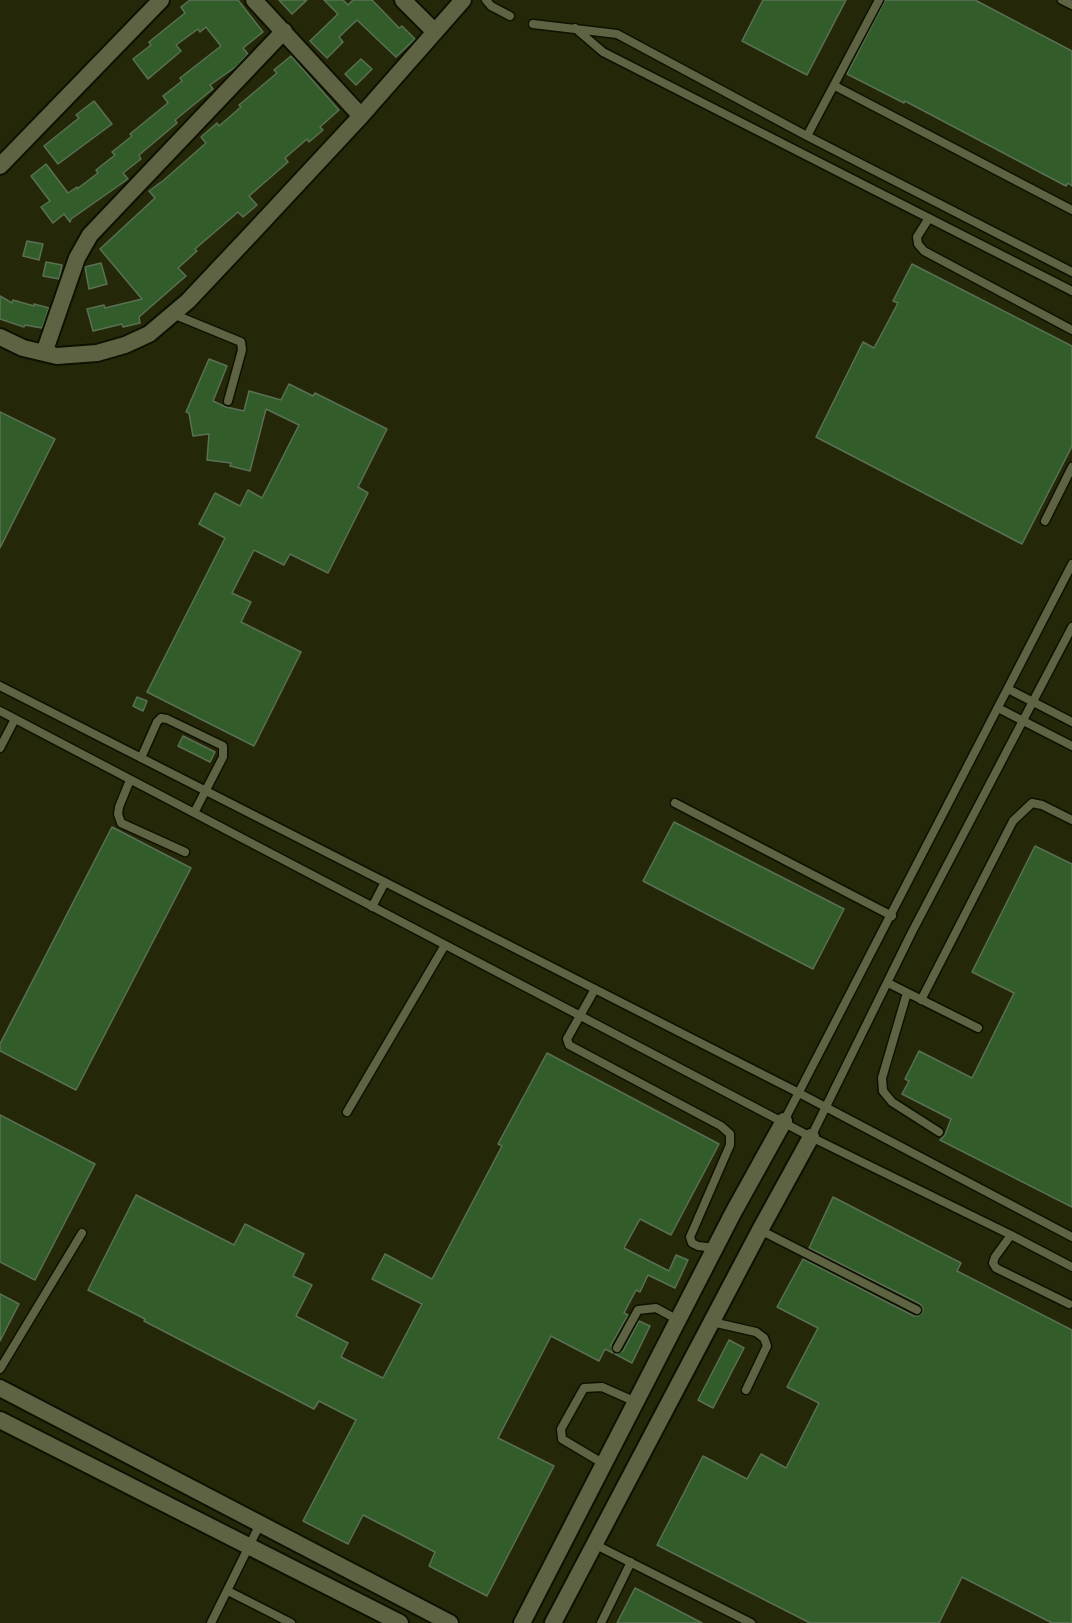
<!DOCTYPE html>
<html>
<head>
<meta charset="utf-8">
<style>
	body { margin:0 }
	canvas { display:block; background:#242809 }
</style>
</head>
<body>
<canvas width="1072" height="1623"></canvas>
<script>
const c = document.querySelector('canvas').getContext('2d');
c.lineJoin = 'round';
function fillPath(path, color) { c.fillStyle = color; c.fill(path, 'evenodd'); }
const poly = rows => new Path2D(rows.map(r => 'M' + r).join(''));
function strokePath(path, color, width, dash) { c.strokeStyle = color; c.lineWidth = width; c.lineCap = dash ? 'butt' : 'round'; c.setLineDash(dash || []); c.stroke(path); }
const building = poly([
	[190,0,238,0,263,32,243,48,248,54,237,66,210,85,213,89,175,120,177,123,139,155,141,159,123,173,128,179,71,219,70,222,64,214,53,223,41,207,50,201,31,176,46,164,68,193,77,187,77,189,98,173,96,170,115,155,112,152,132,136,130,134,168,103,163,96,182,81,180,78,221,46,206,27,200,32,198,29,176,45,181,51,148,79,133,59,151,45,149,42,185,13,181,7,190,0],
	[279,0,307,0,292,14,279,0],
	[324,0,343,0,348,5,353,0,372,0,399,28,402,26,415,39,396,57,357,20,339,37,343,42,327,58,310,41,338,14,324,0],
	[763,0,846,0,807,75,742,41,763,0],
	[885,0,975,0,1072,51,1072,186,1068,183,1066,186,905,101,904,103,847,74,885,0],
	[291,56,339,110,320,127,323,130,309,142,307,139,285,158,288,162,249,196,257,205,243,217,238,212,195,249,197,251,178,268,186,276,139,317,140,323,123,327,122,324,93,331,87,309,104,305,105,308,142,299,100,249,155,198,149,191,164,180,206,143,201,137,217,123,219,126,241,107,239,105,277,73,274,70,291,56],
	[361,59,372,69,356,85,345,74,361,59],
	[94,101,112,124,58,164,44,146,79,118,76,115,94,101],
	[27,241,43,244,39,260,23,256,27,241],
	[46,262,62,265,59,279,43,276,46,262],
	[101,263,107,284,89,289,85,267,101,263],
	[912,264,1072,346,1072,446,1022,544,816,437,863,342,874,348,898,303,893,301,912,264],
	[0,296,12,303,13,300,34,306,34,304,49,308,42,328,25,325,24,327,0,319,0,296],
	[209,359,227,366,213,401,226,407,244,411,249,391,281,400,289,384,313,396,315,393,387,429,358,487,368,493,328,573,290,554,284,565,254,550,232,593,251,602,241,622,301,652,254,746,147,692,225,538,199,524,215,493,240,506,248,490,262,498,299,425,266,409,250,471,230,466,231,463,207,460,209,434,193,436,189,413,186,412,209,359],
	[0,412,55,439,0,548,0,412],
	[137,697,147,701,143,711,133,706,137,697],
	[183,736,215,752,210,762,178,746,183,736],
	[674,822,844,909,813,969,643,881,674,822],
	[112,827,191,868,76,1090,0,1051,0,1044,112,827],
	[1035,846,1072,864,1072,1207,940,1140,945,1135,951,1119,902,1094,909,1081,905,1079,919,1051,972,1078,1014,993,972,972,1035,846],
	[547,1053,719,1144,671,1235,640,1219,624,1248,669,1271,676,1255,688,1260,675,1288,648,1275,640,1292,636,1290,624,1313,628,1315,611,1345,613,1353,605,1349,599,1361,551,1336,498,1438,554,1466,487,1596,429,1566,435,1552,363,1515,348,1544,303,1521,356,1420,319,1401,314,1409,144,1321,145,1319,88,1290,136,1195,234,1245,245,1224,304,1254,293,1276,312,1285,296,1316,348,1343,341,1357,383,1378,422,1304,372,1279,385,1254,432,1279,502,1146,498,1144,547,1053],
	[0,1115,95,1164,35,1280,0,1262,0,1115],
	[833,1197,961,1263,957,1271,1072,1330,1072,1623,1052,1623,962,1577,939,1623,810,1623,657,1545,703,1456,747,1479,761,1454,786,1468,819,1403,787,1387,818,1328,777,1307,803,1259,914,1316,918,1316,922,1313,923,1309,920,1304,809,1248,833,1197],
	[0,1294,19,1304,0,1341,0,1294],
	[639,1321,650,1326,632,1363,615,1354,623,1351,639,1321],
	[729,1340,744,1348,713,1408,698,1400,729,1340],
	[635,1588,702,1623,617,1623,635,1588]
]);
const lane = poly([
	[486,0,491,6,510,16],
	[1062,0,1072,5],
	[533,24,617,34,807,136,1072,272],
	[575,28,603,52,1072,291],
	[835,86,1072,210],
	[807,136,879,0],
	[929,218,917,237,918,244,924,251,1072,330],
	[173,314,241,342,242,350,228,401],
	[1045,521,1072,467],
	[0,686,799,1093,1072,1237],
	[1008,689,1072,722],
	[998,708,1072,746],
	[0,711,811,1137,1011,1235,1072,1267],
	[0,748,15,719],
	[141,758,157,722,161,718,167,719,223,746,223,757,194,813],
	[130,780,119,807,118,814,121,823,185,852],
	[675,803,892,916],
	[372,907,385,882],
	[888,983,978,1028],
	[595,989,567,1039,569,1045,721,1126,730,1134,730,1145,690,1237,692,1243,698,1246,715,1248],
	[907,993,882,1078,883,1091,892,1102,939,1132],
	[921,1000,1013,821,1032,803,1042,805,1072,820],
	[347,1112,445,945],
	[784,1121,1072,564],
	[811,1137,912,932,1072,627],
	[760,1230,917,1310],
	[1011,1235,995,1257,993,1263,996,1268,1069,1304],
	[712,1322,756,1332,764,1338,767,1346,746,1390],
	[617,1348,638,1310,656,1308,678,1320],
	[0,1369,82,1233],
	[604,1464,562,1439,561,1429,584,1388,602,1387,636,1402],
	[594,1544,751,1623],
	[228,1591,291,1623],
	[211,1623,260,1524],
	[601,1623,631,1562]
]);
const street = poly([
	[254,0,361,116],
	[403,0,435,32],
	[0,166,161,0],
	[0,337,23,348,57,356,97,353,125,345,149,334,188,301,253,232,361,116,463,0],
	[44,353,77,258,90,235,284,31],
	[0,1388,450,1623],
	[0,1420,400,1623],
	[522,1623,733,1213,784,1121],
	[553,1623,760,1230,811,1137]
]);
fillPath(building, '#325c29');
strokePath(building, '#5a7055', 1.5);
strokePath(lane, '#0e1100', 11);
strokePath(street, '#0e1100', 20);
strokePath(lane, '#5e6343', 8);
strokePath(street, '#5e6343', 16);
</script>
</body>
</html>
